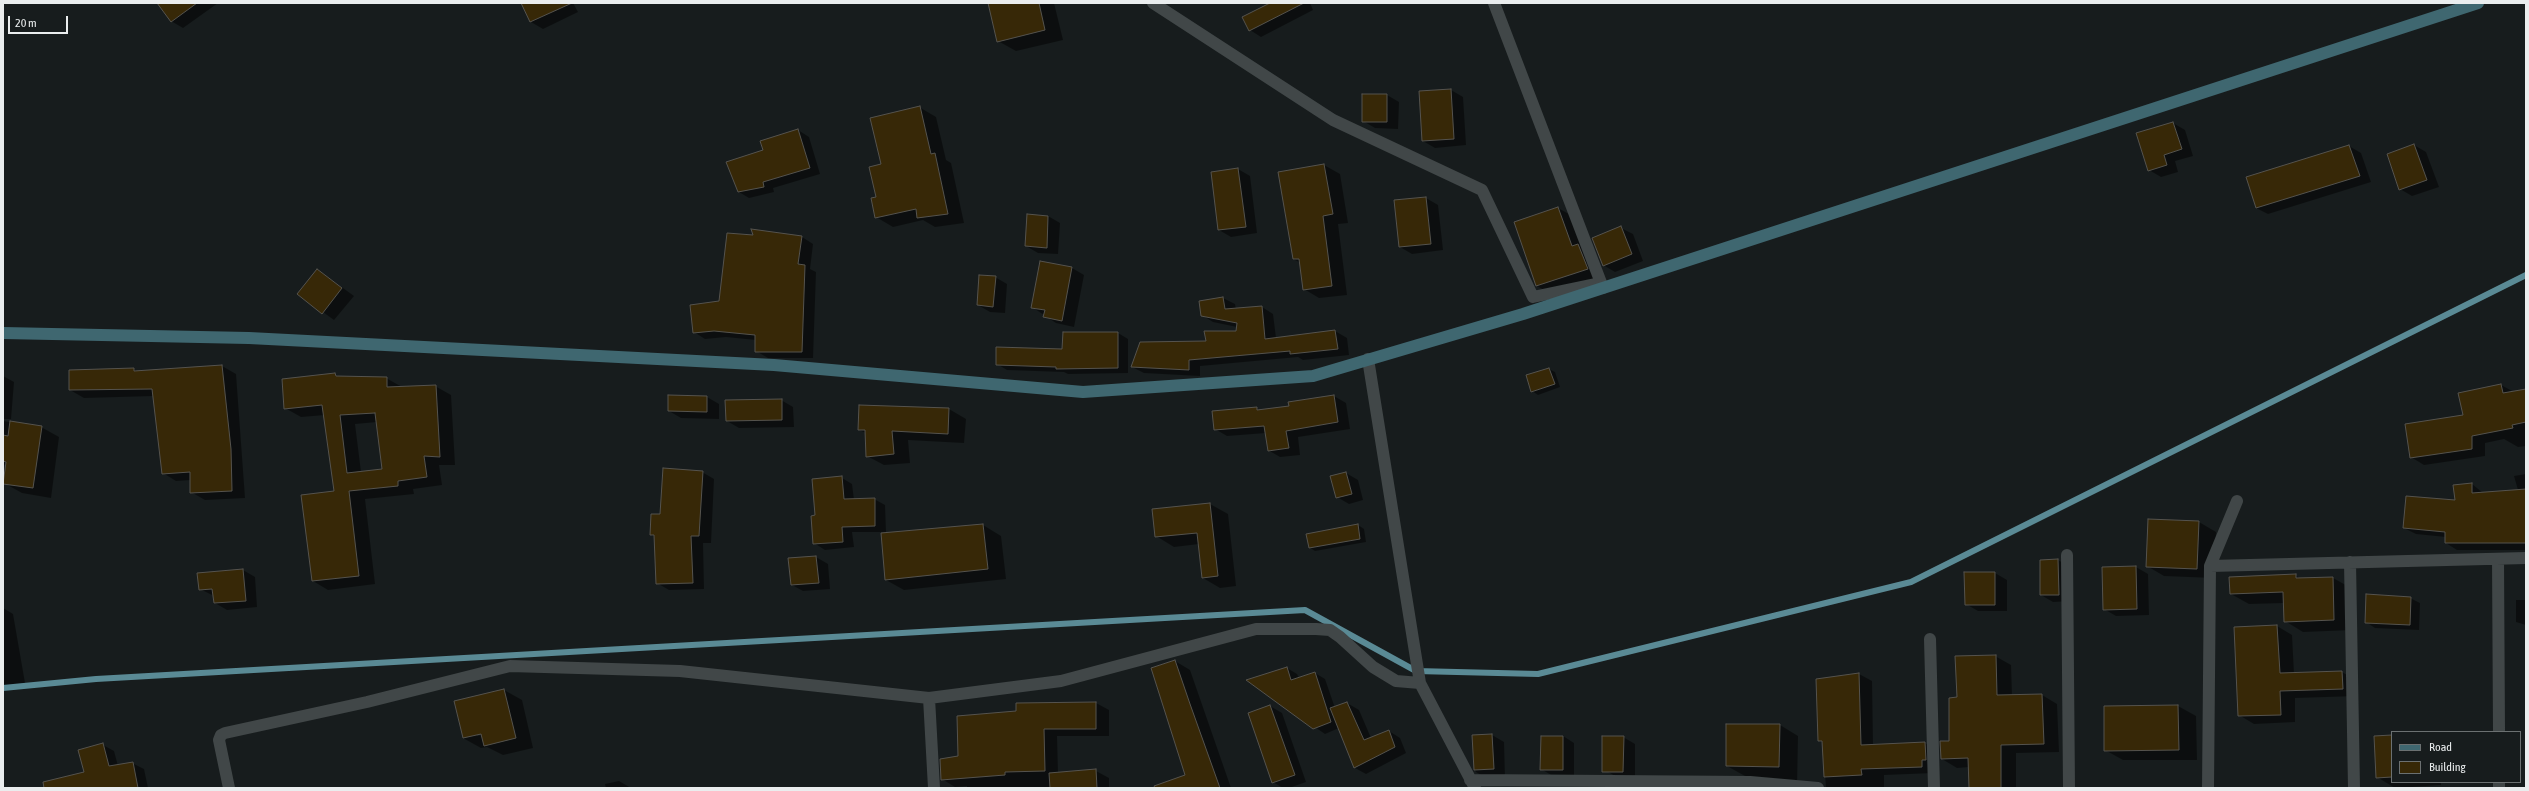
<!DOCTYPE html>
<html>
<head>
<meta charset="utf-8">
<style>
	body { margin:0 }
	#map { position:relative; width:2529px; height:791px; overflow:hidden; background:#171c1d; font-family:"Asap Condensed",sans-serif }
	canvas { display:block }
	.frame { position:absolute; inset:0; border:4px solid #eaedee; pointer-events:none }
	.legend { position:absolute; left:2391px; top:731px; width:130px; height:52px; box-sizing:border-box; background:#171c1d; border:1px solid #6b7071; margin:0; padding:5px 7px; list-style:none; font-size:12px; color:#eaedee }
	.legend li { display:flex; align-items:center; gap:8px; height:20px }
	.legend b { width:20px; border:1px solid #6b7071 }
	.scale { position:absolute; left:8px; top:16px; width:60px; height:18px; box-sizing:border-box; border:2px solid #eaedee; border-top:0; padding-left:5px; font-size:12px; line-height:14px; white-space:nowrap; color:#eaedee; -webkit-text-stroke:3px #171c1d; paint-order:stroke }
</style>
</head>
<body>
<div id="map">
<canvas width="2529" height="791"></canvas>
<div class="frame"></div>
<ul class="legend">
<li><b style="height:5px;background:#3f6770"></b>Road</li>
<li><b style="height:11px;background:#372807"></b>Building</li>
</ul>
<div class="scale">20 m</div>
</div>
<script>
const c = document.querySelector('canvas').getContext('2d');
c.lineJoin = 'round';
function fillPath(path, color) { c.fillStyle = color; c.fill(path, 'evenodd'); }
const poly = rows => new Path2D(rows.map(r => 'M' + r).join(''));
function strokePath(path, color, width, dash) { c.strokeStyle = color; c.lineWidth = width; c.lineCap = dash ? 'butt' : 'round'; c.setLineDash(dash || []); c.stroke(path); }
const shadow = poly([
	[158,3,218,3,183,28,171,21],
	[522,3,573,3,578,12,543,29,531,22],
	[989,3,1054,3,1063,40,1016,51,998,41],
	[1272,3,1310,3,1313,10,1261,37,1250,30],
	[1451,90,1463,97,1466,145,1435,148,1423,141],
	[1387,95,1399,102,1398,129,1375,128,1363,121],
	[919,107,936,117,946,160,951,163,964,223,935,227,923,220,893,227,876,217,882,165],
	[2173,123,2185,130,2193,156,2175,161,2178,172,2161,177,2149,170],
	[798,130,809,137,820,174,773,188,774,192,749,198,739,192,764,150],
	[2414,145,2426,152,2439,187,2412,196,2400,189],
	[2349,146,2361,153,2371,182,2268,214,2256,208],
	[1324,165,1340,174,1348,223,1338,224,1347,295,1319,298,1304,289,1301,263,1293,259],
	[1238,169,1250,176,1257,233,1231,237,1219,230],
	[1426,198,1438,205,1443,250,1412,254,1400,247],
	[1558,208,1576,218,1605,279,1555,296,1537,286,1515,223],
	[1028,215,1048,216,1060,223,1058,254,1038,253,1026,246],
	[1621,228,1633,234,1643,261,1615,272,1603,265],
	[802,237,813,244,810,269,816,272,813,358,768,358,756,351,756,340,726,337,705,339,694,332,720,302],
	[1041,262,1072,268,1084,275,1074,327,1056,323,1032,307],
	[318,270,354,296,334,320,298,294],
	[995,277,1007,284,1005,313,990,312,978,305],
	[1223,298,1235,304,1236,310,1262,307,1273,314,1276,338,1335,331,1347,338,1349,355,1303,360,1298,357,1200,366,1200,376,1144,373,1132,367,1237,332,1237,327,1213,322,1202,315,1200,301],
	[1118,333,1128,339,1128,373,1068,374,1064,372,1007,370,997,364,1062,350],
	[222,366,236,374,245,498,205,500,191,492,191,480,176,481,163,473,154,396,84,398,70,390,70,371,134,369,138,372],
	[1549,369,1555,372,1560,387,1538,395,1532,391],
	[335,374,340,377,386,378,402,387,435,386,451,395,455,465,439,465,442,485,413,489,414,494,365,499,375,584,328,590,313,581,335,492,325,415,301,417,285,408],
	[377,422,383,470,361,472,355,424],
	[3,376,14,382,11,419,3,419],
	[2501,385,2514,392,2526,390,2526,446,2518,447,2504,439,2485,443,2485,456,2424,465,2411,457],
	[1334,396,1346,403,1350,429,1298,437,1300,455,1280,457,1268,450,1266,433,1227,436,1215,429,1257,408,1261,411,1290,407],
	[707,397,719,404,719,419,681,418,669,411],
	[781,400,793,407,794,427,739,428,727,421],
	[860,406,949,409,966,419,964,443,908,440,910,463,884,465,867,456,866,433,859,430],
	[3,421,41,427,59,437,51,498,22,493,4,483,6,466,3,464],
	[702,472,714,479,711,543,703,543,704,589,669,590,657,583,655,537,651,535,661,515],
	[1346,473,1358,480,1363,500,1349,504,1337,497],
	[2526,474,2526,550,2457,550,2446,543,2446,537,2416,534,2404,528,2456,502,2472,484,2483,493,2518,490,2514,476],
	[842,478,852,484,854,500,874,499,885,505,886,532,852,532,854,547,825,550,814,543,816,516],
	[1210,504,1228,514,1236,586,1220,588,1203,578,1199,544,1174,547,1156,536],
	[2199,522,2216,532,2214,578,2164,576,2147,566],
	[983,525,1001,536,1006,579,904,590,886,580],
	[1358,525,1364,529,1366,542,1315,551,1309,547],
	[816,557,828,564,830,589,803,591,792,585,790,559],
	[2058,560,2070,567,2071,601,2053,602,2041,595,2041,561],
	[2136,567,2148,574,2149,615,2116,616,2104,609,2103,568],
	[243,570,255,577,257,607,227,610,215,603,214,596,200,589],
	[1995,573,2007,580,2007,611,1978,611,1966,604],
	[2295,575,2301,579,2333,578,2351,588,2352,630,2303,632,2285,621,2284,603,2249,604,2231,594],
	[2410,598,2420,603,2419,630,2375,628,2366,622],
	[2516,600,2526,600,2526,625,2516,622],
	[3,608,13,614,25,683,3,686],
	[2277,626,2292,635,2294,674,2342,672,2357,681,2357,696,2295,698,2295,722,2254,724,2239,715],
	[1995,656,2011,665,2012,696,2042,695,2057,704,2059,752,2016,753,2016,788,1970,788,1969,767,1957,768,1942,759,1950,742,1958,698],
	[1175,661,1190,670,1231,788,1160,788,1186,775],
	[1287,668,1297,674,1299,678,1315,673,1325,679,1335,708,1347,703,1359,710,1371,738,1389,731,1400,738,1406,753,1366,774,1355,768,1339,728,1325,734,1248,681],
	[1859,674,1872,681,1873,745,1925,743,1938,750,1934,773,1884,775,1884,788,1826,788,1823,743,1819,741,1817,680],
	[504,690,522,700,533,748,503,755,487,747,481,748,463,738],
	[477,734,486,734,477,736],
	[1096,703,1109,710,1109,736,1057,736,1058,773,1096,771,1109,778,1109,788,967,788,967,786,955,787,942,779,959,757,1017,712,1017,704],
	[1270,706,1282,713,1306,782,1289,788,1283,788,1273,782],
	[2178,706,2196,716,2197,760,2123,760,2105,750,2105,707],
	[1780,725,1798,736,1797,787,1745,776,1727,766],
	[1492,735,1504,742,1505,779,1488,779,1476,772,1474,768,1473,736],
	[1563,736,1574,743,1574,776,1553,776,1541,769],
	[2392,736,2392,782,2441,782,2441,785,2395,788,2377,777],
	[1623,737,1635,744,1635,776,1615,776,1603,769],
	[103,745,114,751,118,766,132,763,144,769,148,788,56,788,85,773],
	[619,781,631,788,606,788,605,784]
]);
const stream = poly([
	[3,688,96,679,1305,610,1416,671,1538,674,1911,582,2526,275]
]);
const building = poly([
	[157,3,197,3,171,22,157,3],
	[521,3,572,3,530,22,521,3],
	[988,3,1039,3,1045,30,997,42,988,3],
	[1270,3,1304,3,1249,31,1242,17,1270,3],
	[1451,89,1454,139,1422,141,1419,91,1451,89],
	[1362,94,1387,94,1387,122,1362,122,1362,94],
	[920,106,931,154,935,153,948,214,917,218,916,209,875,218,871,198,876,197,869,167,881,164,870,118,920,106],
	[2173,122,2182,149,2164,155,2167,165,2148,171,2136,133,2173,122],
	[798,129,810,168,763,182,764,187,738,192,726,162,763,150,760,141,798,129],
	[2414,144,2427,180,2399,190,2387,154,2414,144],
	[2349,145,2360,176,2256,208,2246,177,2349,145],
	[1324,164,1333,214,1323,216,1332,286,1303,290,1299,259,1293,259,1278,172,1324,164],
	[1238,168,1246,227,1218,230,1211,172,1238,168],
	[1426,197,1431,244,1399,247,1394,200,1426,197],
	[1558,207,1572,246,1578,244,1588,269,1536,286,1514,222,1558,207],
	[1027,214,1048,216,1047,248,1025,246,1027,214],
	[1621,226,1632,254,1603,266,1592,238,1621,226],
	[751,229,802,236,798,264,805,265,802,352,755,352,755,335,714,331,693,333,690,305,719,301,727,233,753,235,751,229],
	[1040,261,1072,267,1062,321,1043,317,1045,310,1031,308,1040,261],
	[317,269,342,288,322,314,297,294,317,269],
	[979,275,996,276,993,307,977,305,979,275],
	[1223,297,1225,309,1262,306,1265,339,1335,330,1338,349,1290,354,1290,351,1189,360,1189,370,1131,367,1140,342,1206,341,1204,331,1236,331,1237,323,1201,316,1199,301,1223,297],
	[1063,332,1118,332,1118,368,1056,369,1056,367,996,365,996,347,1062,349,1063,332],
	[222,365,231,449,232,491,190,493,190,472,162,474,152,389,69,390,69,370,134,368,134,371,222,365],
	[1549,368,1555,384,1531,392,1526,375,1549,368],
	[335,373,336,376,387,377,387,387,436,385,440,457,424,456,427,477,398,481,398,486,349,491,359,576,312,581,301,495,334,491,322,405,284,409,282,379,335,373],
	[375,413,382,469,347,473,340,415,375,413],
	[2501,384,2503,393,2526,389,2526,422,2512,425,2513,428,2472,436,2472,449,2410,458,2405,424,2463,415,2458,393,2501,384],
	[668,395,707,396,707,412,668,411,668,395],
	[1334,395,1338,422,1286,431,1289,448,1268,451,1264,426,1214,430,1212,411,1257,407,1257,410,1289,406,1288,402,1334,395],
	[782,399,782,420,726,421,725,400,782,399],
	[859,405,949,408,948,434,892,431,894,454,866,457,865,430,858,430,859,405],
	[10,421,42,426,33,488,3,484,6,462,3,461,3,435,8,436,10,421],
	[663,468,703,471,699,536,691,536,693,583,656,584,654,535,650,535,651,514,660,514,663,468],
	[1346,472,1352,494,1336,498,1330,476,1346,472],
	[842,476,844,499,875,498,875,526,842,527,843,542,813,544,811,516,815,515,812,479,842,476],
	[2472,483,2472,493,2526,489,2526,543,2445,543,2445,532,2403,528,2406,496,2455,500,2453,485,2472,483],
	[1210,503,1218,576,1202,578,1197,533,1155,537,1152,509,1210,503],
	[2148,519,2199,521,2197,569,2146,567,2148,519],
	[983,524,988,569,885,580,881,533,983,524],
	[1358,524,1360,539,1309,548,1306,534,1358,524],
	[816,556,819,583,791,585,788,558,816,556],
	[2058,559,2059,595,2040,595,2040,560,2058,559],
	[2136,566,2137,609,2103,610,2102,567,2136,566],
	[243,569,246,601,214,603,212,589,199,590,197,573,243,569],
	[1964,572,1995,572,1995,605,1965,605,1964,572],
	[2296,574,2296,578,2333,577,2334,620,2284,622,2283,592,2230,594,2229,577,2296,574],
	[2366,594,2411,597,2410,625,2365,623,2366,594],
	[2277,625,2280,673,2342,671,2343,689,2280,691,2281,715,2238,716,2234,627,2277,625],
	[1996,655,1997,695,2042,694,2044,744,2001,745,2001,788,1969,788,1968,758,1941,759,1940,741,1949,741,1949,698,1957,697,1955,656,1996,655],
	[1175,660,1190,704,1220,788,1155,788,1154,786,1185,775,1151,668,1175,660],
	[1287,667,1291,680,1315,672,1331,722,1313,729,1246,680,1287,667],
	[1859,673,1861,745,1925,742,1926,760,1922,760,1922,767,1861,769,1862,775,1824,777,1822,741,1818,741,1816,679,1859,673],
	[504,689,516,738,484,746,481,734,463,738,454,701,504,689],
	[1096,702,1096,729,1044,729,1045,771,1005,772,1005,775,941,780,940,759,958,756,957,716,1016,711,1016,703,1096,702],
	[1347,702,1364,740,1389,730,1395,747,1354,768,1330,708,1347,702],
	[1270,705,1295,775,1272,783,1248,713,1270,705],
	[2178,705,2179,750,2104,751,2104,706,2178,705],
	[1726,724,1780,724,1779,767,1726,766,1726,724],
	[1492,734,1494,769,1474,770,1472,735,1492,734],
	[2392,735,2392,777,2376,778,2374,736,2392,735],
	[1541,736,1563,736,1563,770,1540,770,1541,736],
	[1602,736,1624,736,1623,772,1602,772,1602,736],
	[103,743,109,766,133,762,138,788,44,788,43,782,84,772,78,750,103,743],
	[1096,769,1097,788,1050,788,1049,773,1096,769]
]);
const street = poly([
	[1153,3,1333,120,1482,190,1533,297,1600,283],
	[1494,3,1603,288],
	[1368,359,1420,683,1475,788],
	[2067,555,2069,788],
	[2498,559,2499,732],
	[2350,562,2354,788],
	[2210,566,2526,558],
	[1930,639,1934,788],
	[929,698,934,788],
	[1470,780,1750,782,1818,788],
	[2499,782,2499,788],
	[229,788,219,740,221,735,225,733,367,702,510,666,680,671,929,698,1061,681,1256,629,1316,629,1330,630,1340,637,1373,667,1396,681,1420,683],
	[2208,788,2210,566,2237,501]
]);
const secondary = poly([
	[3,333,249,338,774,365,1083,392,1313,376,1523,314,2478,3]
]);
fillPath(shadow, '#0007');
strokePath(stream, '#5a8a95', 6);
fillPath(building, '#372807');
strokePath(building, '#55534e', 1);
strokePath(street, '#414748', 12);
strokePath(secondary, '#3f6770', 12);
</script>
</body>
</html>
